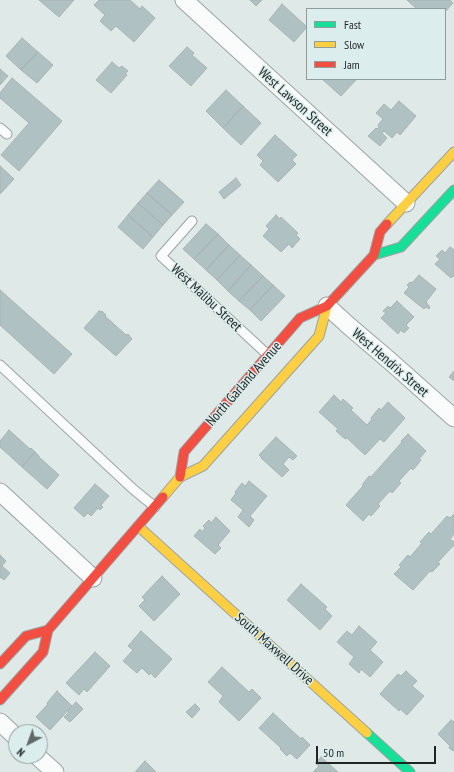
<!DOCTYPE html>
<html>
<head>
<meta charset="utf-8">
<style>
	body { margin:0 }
	#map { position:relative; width:454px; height:772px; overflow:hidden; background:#dfe9e8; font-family:"PT Sans Narrow",sans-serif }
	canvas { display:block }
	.legend { position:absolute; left:306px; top:8px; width:140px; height:72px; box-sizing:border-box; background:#dbedec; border:1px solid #909d9c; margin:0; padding:5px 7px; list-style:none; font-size:12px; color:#1f2525 }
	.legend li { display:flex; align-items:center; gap:8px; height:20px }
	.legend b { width:20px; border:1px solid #909d9c }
	.north { position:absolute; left:8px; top:724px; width:40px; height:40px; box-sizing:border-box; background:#dbedec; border:1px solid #909d9c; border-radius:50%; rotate:221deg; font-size:11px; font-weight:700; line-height:16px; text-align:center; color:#1f2525 }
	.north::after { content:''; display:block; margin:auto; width:14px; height:18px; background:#626a69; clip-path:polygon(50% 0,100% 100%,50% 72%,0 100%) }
	.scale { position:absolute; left:316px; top:746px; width:120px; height:18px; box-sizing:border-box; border:2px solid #1f2525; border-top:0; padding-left:5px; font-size:12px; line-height:14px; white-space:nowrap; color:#1f2525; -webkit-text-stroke:3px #dbedec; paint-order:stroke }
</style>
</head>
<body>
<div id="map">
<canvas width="454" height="772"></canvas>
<ul class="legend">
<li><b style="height:5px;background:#16e098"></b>Fast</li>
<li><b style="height:5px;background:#ffcf43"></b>Slow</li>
<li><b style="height:5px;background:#f24e42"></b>Jam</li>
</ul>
<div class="north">N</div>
<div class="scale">50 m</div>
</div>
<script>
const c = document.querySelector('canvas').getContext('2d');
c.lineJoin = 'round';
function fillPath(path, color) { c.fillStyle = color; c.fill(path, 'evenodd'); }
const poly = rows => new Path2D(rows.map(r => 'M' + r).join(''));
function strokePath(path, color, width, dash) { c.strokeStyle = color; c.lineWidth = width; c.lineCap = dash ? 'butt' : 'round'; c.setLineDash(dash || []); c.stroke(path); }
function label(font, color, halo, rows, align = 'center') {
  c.font = font + ' "PT Sans Narrow",sans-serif'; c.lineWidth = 3; c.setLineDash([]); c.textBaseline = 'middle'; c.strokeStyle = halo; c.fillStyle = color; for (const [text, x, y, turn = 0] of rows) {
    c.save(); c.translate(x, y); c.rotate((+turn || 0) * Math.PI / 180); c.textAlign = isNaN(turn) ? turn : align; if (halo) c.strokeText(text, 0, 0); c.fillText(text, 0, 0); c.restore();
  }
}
const building = poly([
	[39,0,74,0,59,17,39,0],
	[99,0,130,0,140,9,142,6,155,18,134,42,116,26,111,31,100,21,105,15,94,5,99,0],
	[250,0,262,0,256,6,250,0],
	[407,0,450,0,453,3,445,12,445,9,417,9,407,0],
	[282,4,307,27,294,42,269,20,282,4],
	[22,38,38,52,21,70,6,56,22,38],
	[187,47,194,53,192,55,207,68,191,86,169,66,187,47],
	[38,52,53,65,37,83,21,70,38,52],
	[112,62,119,68,122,66,128,71,125,74,127,75,111,93,96,80,112,62],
	[0,69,8,76,0,85,0,69],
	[12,78,62,121,19,171,1,155,29,123,0,98,0,93,12,78],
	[322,79,356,79,356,80,341,96,322,79],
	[226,90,243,106,223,128,206,111,226,90],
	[399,101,416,116,400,135,397,132,392,138,384,131,382,133,387,138,380,146,368,136,376,128,377,129,379,127,378,125,383,119,376,113,384,104,391,110,399,101],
	[243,106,261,123,241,145,223,128,243,106],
	[275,135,297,155,292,160,296,164,278,182,260,165,263,161,257,155,275,135],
	[0,166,14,179,0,194,0,166],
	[236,178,241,185,224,199,219,192,236,178],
	[159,180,184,202,172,215,147,193,159,180],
	[147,193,172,215,163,225,138,203,147,193],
	[138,203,163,225,153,237,128,215,138,203],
	[128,215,153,237,143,249,118,227,128,215],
	[276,215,280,219,281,217,298,233,296,235,300,239,292,248,289,244,281,252,263,236,269,229,266,226,276,215],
	[206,224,218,234,194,259,183,249,206,224],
	[218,234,229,245,206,270,194,259,218,234],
	[229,245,240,255,217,280,206,270,229,245],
	[450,247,454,250,454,276,453,276,451,278,435,264,440,259,436,256,442,250,445,253,450,247],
	[240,255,251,265,228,291,217,280,240,255],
	[251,265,263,276,239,301,228,291,251,265],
	[419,275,436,289,426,302,430,307,429,309,426,307,424,309,404,293,409,287,407,285,410,282,412,283,419,275],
	[263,276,273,285,250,310,239,301,263,276],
	[273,285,285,296,261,321,250,310,273,285],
	[0,290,72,354,54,374,0,325,0,290],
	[397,301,414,317,406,325,409,328,404,333,401,330,398,334,381,318,386,313,383,311,388,306,390,308,397,301],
	[99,311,101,312,102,311,106,315,105,316,126,335,128,334,132,339,116,356,84,328,99,311],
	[454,371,454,381,449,377,454,371],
	[334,395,341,402,343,399,353,408,351,410,367,425,372,419,371,418,379,408,381,410,388,402,405,418,384,442,380,439,365,455,347,438,345,439,336,431,338,429,319,412,334,395],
	[9,430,30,449,31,448,35,452,22,467,0,447,0,441,9,430],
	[408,434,426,451,419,459,421,460,413,470,411,468,399,481,401,483,392,493,390,491,378,504,380,506,371,516,369,514,363,521,346,505,363,486,362,485,369,476,371,477,402,442,401,441,408,434],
	[276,437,297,456,293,460,289,457,283,464,289,470,282,477,261,458,262,458,259,455,276,437],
	[35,452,39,456,39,457,59,475,47,489,22,467,35,452],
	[249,481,267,496,250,516,254,520,249,527,238,517,243,510,231,500,236,493,235,492,242,483,245,486,249,481],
	[95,484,109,496,101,505,103,507,100,510,98,508,91,516,88,513,84,517,74,508,95,484],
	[454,514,454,534,450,539,454,542,454,545,438,562,440,564,432,572,430,571,413,590,394,574,401,567,399,565,408,555,410,557,422,543,420,542,429,532,431,534,447,516,450,518,454,514],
	[216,517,230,531,218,545,221,548,215,554,194,536,200,529,202,532,205,528,203,526,209,520,211,523,216,517],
	[0,555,6,561,2,566,10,573,4,580,0,577,0,555],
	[162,576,180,594,154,621,139,606,145,600,142,597,162,576],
	[301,584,327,607,325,609,332,616,320,630,287,600,301,584],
	[359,626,377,642,370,650,383,662,370,677,361,669,359,673,349,664,354,657,337,642,347,631,352,635,359,626],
	[141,631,172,659,155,678,151,673,149,675,142,668,137,673,123,661,133,650,128,646,141,631],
	[95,652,110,666,87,692,84,689,79,695,66,683,95,652],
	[222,667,249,692,252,689,261,698,239,721,219,702,223,696,208,682,222,667],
	[406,671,417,681,412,686,424,696,407,715,400,709,399,711,380,694,398,674,401,676,406,671],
	[57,691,72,706,50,730,36,717,48,704,47,703,57,691],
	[76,702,83,709,70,722,64,717,69,712,68,711,76,702],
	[195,704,200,709,192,718,186,712,195,704],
	[273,713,301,739,302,737,310,745,297,759,290,753,287,756,280,749,281,748,259,728,273,713],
	[451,720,453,722,454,720,454,750,453,751,449,748,450,746,438,734,451,720],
	[321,757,338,772,313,772,319,766,315,763,321,757],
	[145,761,156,772,135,772,145,761]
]);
const lane = poly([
	[0,128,7,134],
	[192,221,161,256,268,355],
	[0,365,133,489,155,507]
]);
const street = poly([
	[184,0,406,203],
	[327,306,349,326,390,361,454,418],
	[0,492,93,578],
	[0,722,16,737],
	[37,756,55,772]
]);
const fast = poly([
	[374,255,401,247,454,190],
	[367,733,410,772]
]);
const slow = poly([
	[387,224,454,152],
	[163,497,180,477,203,466,319,336,327,306],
	[138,526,367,733]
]);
const jam = poly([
	[180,477,184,452,300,318,327,306,374,255,380,232,387,224],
	[0,664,26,636,48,630],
	[0,700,43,652,48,630,163,497]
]);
const streetNames = [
	["West Lawson Street",295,102,42],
	["West Malibu Street",206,298,43],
	["West Hendrix Street",390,363,41],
	["North Garland Avenue",244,384,-49],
	["South Maxwell Drive",274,649,42]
];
fillPath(building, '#afc1c2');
strokePath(building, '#abb2b2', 1);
strokePath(lane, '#9ca3a3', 11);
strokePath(street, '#9ca3a3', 19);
strokePath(fast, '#9ca3a3', 11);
strokePath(slow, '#9ca3a3', 11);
strokePath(jam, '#9ca3a3', 11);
strokePath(lane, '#fafcfc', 9);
strokePath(street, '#fafcfc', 17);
strokePath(fast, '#16e098', 9);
strokePath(slow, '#ffcf43', 9);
strokePath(jam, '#f24e42', 9);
label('14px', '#1f2525', '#dbedec', streetNames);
</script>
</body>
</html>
